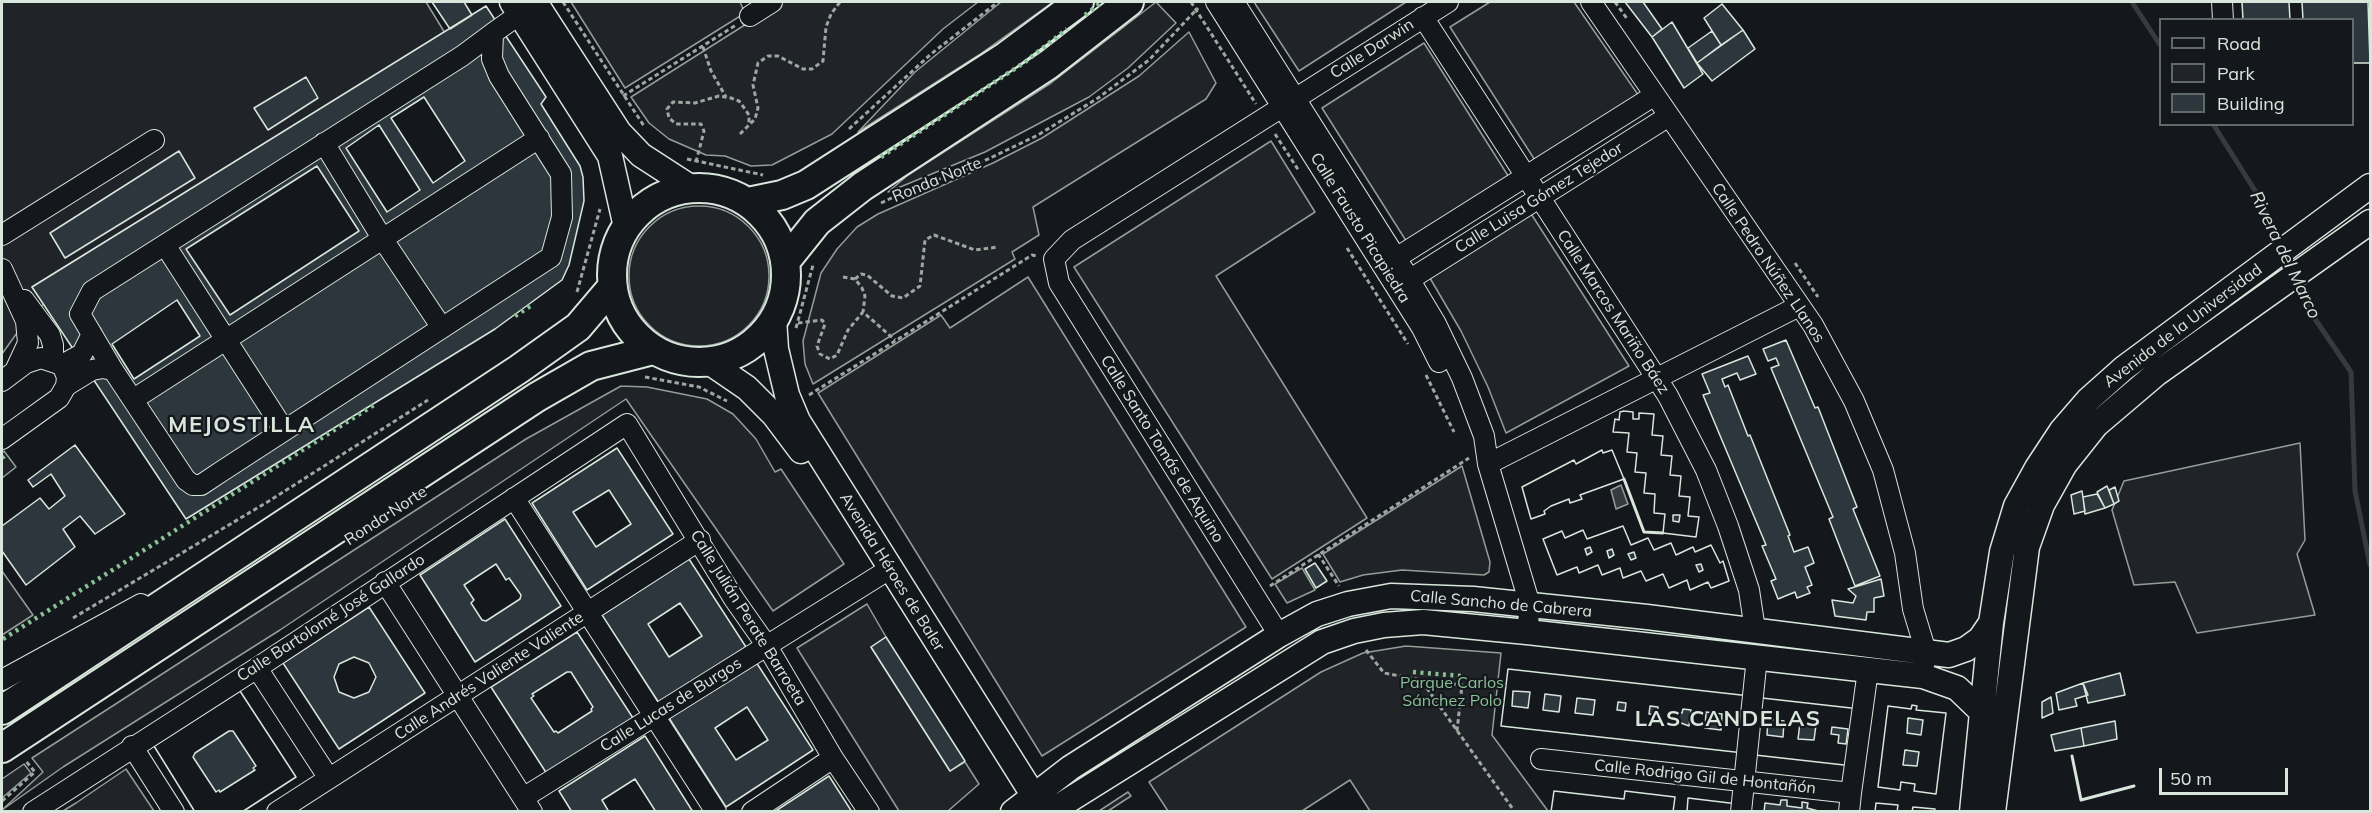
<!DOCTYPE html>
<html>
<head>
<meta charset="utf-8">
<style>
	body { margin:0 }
	#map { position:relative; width:2372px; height:813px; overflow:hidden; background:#14181c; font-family:Mulish,sans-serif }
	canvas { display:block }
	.frame { position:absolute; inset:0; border:3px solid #d8e6dc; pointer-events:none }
	.legend { position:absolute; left:2159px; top:18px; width:195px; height:108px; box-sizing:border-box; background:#14181c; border:2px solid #626a69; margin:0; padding:8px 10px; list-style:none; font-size:18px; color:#d8e6dc }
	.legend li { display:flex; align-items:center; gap:12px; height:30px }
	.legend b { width:30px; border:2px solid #626a69 }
	.scale { position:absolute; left:2159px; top:768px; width:129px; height:27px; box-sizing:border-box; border:3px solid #d8e6dc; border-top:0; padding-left:8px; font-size:18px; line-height:21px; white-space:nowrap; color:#d8e6dc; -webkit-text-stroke:4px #14181c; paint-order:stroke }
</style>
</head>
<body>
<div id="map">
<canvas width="2372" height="813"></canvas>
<div class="frame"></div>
<ul class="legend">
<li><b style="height:8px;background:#14181c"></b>Road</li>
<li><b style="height:16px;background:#202428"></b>Park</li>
<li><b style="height:16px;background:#2c363c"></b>Building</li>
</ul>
<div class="scale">50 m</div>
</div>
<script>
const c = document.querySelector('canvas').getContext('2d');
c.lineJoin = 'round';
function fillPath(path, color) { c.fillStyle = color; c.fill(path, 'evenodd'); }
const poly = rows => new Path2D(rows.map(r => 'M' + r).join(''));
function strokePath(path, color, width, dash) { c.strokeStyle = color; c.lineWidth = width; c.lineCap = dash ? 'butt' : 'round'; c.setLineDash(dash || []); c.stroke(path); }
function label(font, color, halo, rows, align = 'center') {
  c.font = font + ' Mulish,sans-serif'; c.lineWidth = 4.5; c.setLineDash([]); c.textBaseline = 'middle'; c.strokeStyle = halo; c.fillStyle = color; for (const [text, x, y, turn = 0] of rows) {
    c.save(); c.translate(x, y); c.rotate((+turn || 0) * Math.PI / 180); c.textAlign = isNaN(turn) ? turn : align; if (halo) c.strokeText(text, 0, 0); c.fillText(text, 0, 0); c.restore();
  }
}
const green = poly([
	[2,2,426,2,445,33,32,287,44,304,29,316,2,354,2,2],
	[571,2,740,2,745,13,625,88,571,2],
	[781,2,978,2,943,29,832,134,772,165,751,166,725,156,706,155,669,139,649,123,631,97,781,2],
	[1001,2,1053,2,979,55,858,132,915,72,1001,2],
	[1156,2,1176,23,1128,68,1089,97,985,152,888,192,908,175,1051,83,1156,2],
	[1254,2,1406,2,1299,71,1254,2],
	[1490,2,1574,2,1641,99,1538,165,1450,27,1490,2],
	[1189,32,1216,83,1206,99,1033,207,1039,235,1012,252,1015,259,813,384,805,364,803,341,821,273,837,249,857,227,878,214,993,163,1042,138,1139,76,1189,32],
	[1424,43,1512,182,1410,247,1322,108,1424,43],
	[1271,141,1315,212,1216,276,1367,518,1272,579,1074,267,1271,141],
	'629 276a70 70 0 1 1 140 0a70 70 0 1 1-140 0Z',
	[1528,209,1629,366,1506,433,1488,387,1461,331,1427,273,1528,209],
	[1028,277,1246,627,1042,756,818,393,941,315,950,328,1028,277],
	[621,386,647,387,707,399,733,414,756,439,775,472,781,469,844,564,773,611,626,399,280,630,63,767,2,810,43,772,32,758,526,439,621,386],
	[2300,443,2305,540,2297,554,2315,615,2197,633,2175,582,2134,585,2112,510,2124,481,2300,443],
	[4,451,16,467,2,478,2,453,4,451],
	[1462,466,1490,562,1489,572,1484,575,1402,570,1363,575,1340,582,1323,554,1462,466],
	[1302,568,1315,590,1287,603,1275,584,1302,568],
	[2,571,33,615,2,635,2,571],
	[867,604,886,637,871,647,950,771,965,762,979,784,948,811,899,811,797,648,867,604],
	[1406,646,1501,653,1492,735,1548,811,1370,811,1350,780,1302,811,1168,811,1149,782,1321,672,1363,653,1406,646],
	[24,764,31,773,2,798,2,779,24,764],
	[126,769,154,811,63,811,76,803,126,769],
	[1128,792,1131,796,1108,811,1099,811,1128,792]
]);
const water = poly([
	[1621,485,1628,504,1616,509,1611,490,1621,485]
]);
const stream = poly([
	[2132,2,2160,45],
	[2213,124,2259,197,2280,245],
	[2297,280,2311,313,2351,372,2355,491,2370,565]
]);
const building = poly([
	[432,2,464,2,472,15,450,29,432,2],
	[1625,2,1643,2,1662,29,1652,37,1625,2],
	[2242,2,2289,2,2290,20,2243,20,2242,2],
	[2302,2,2368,2,2370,63,2352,63,2352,20,2303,20,2302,2],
	[1722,4,1743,30,1721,45,1704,18,1722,4],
	[486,6,546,97,541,104,580,166,583,177,584,201,569,265,562,280,495,329,186,519,32,287,486,6],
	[1672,22,1703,74,1684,88,1652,37,1672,22],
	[1743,30,1755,49,1712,81,1697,63,1743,30],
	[1712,31,1721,45,1697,63,1688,48,1712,31],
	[306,77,318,98,268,130,254,108,306,77],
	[424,97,465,161,433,183,391,118,424,97],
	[379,125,420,190,387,212,346,148,379,125],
	[179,151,195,178,65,258,50,233,179,151],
	[317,166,359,231,230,315,186,249,317,166],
	[177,300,200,336,134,379,112,344,177,300],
	[1786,340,1815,408,1818,407,1857,507,1853,509,1880,576,1855,586,1829,519,1833,517,1771,368,1779,365,1776,358,1768,361,1763,349,1786,340],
	[1748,356,1756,374,1740,380,1737,373,1722,379,1725,387,1728,385,1748,436,1750,435,1790,535,1788,536,1794,552,1808,547,1814,563,1805,567,1812,585,1807,587,1810,593,1797,598,1795,592,1778,599,1771,581,1776,579,1762,546,1766,545,1703,395,1710,393,1702,374,1748,356],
	[1624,411,1633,412,1633,419,1639,419,1639,413,1654,414,1652,435,1663,436,1661,455,1672,456,1670,475,1681,476,1679,496,1690,497,1688,516,1699,517,1696,537,1663,533,1665,514,1654,513,1655,494,1644,493,1646,473,1635,472,1637,453,1627,452,1629,433,1613,432,1615,419,1619,420,1620,412,1624,411],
	[1673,515,1680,515,1679,522,1673,521,1673,515],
	[1624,411,1633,412,1633,419,1639,419,1639,413,1654,414,1652,435,1663,436,1661,455,1672,456,1670,475,1681,476,1679,496,1690,497,1688,516,1699,517,1696,537,1663,533,1665,514,1654,513,1655,494,1644,493,1646,473,1635,472,1637,453,1627,452,1629,433,1613,432,1615,419,1619,420,1620,412,1624,411],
	[75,445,125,514,95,534,80,516,63,529,75,547,26,585,2,551,2,526,40,498,49,509,65,496,51,474,33,487,28,480,75,445],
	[617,448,673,534,587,590,532,503,617,448],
	[609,490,631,524,596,547,573,512,609,490],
	[1602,450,1603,453,1612,450,1624,479,1580,495,1582,499,1570,503,1569,499,1551,506,1544,511,1545,514,1531,519,1522,487,1574,460,1576,464,1602,450],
	[1602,450,1603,453,1612,450,1624,479,1580,495,1582,499,1570,503,1569,499,1551,506,1544,511,1545,514,1531,519,1522,487,1574,460,1576,464,1602,450],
	[2107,486,2114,504,2105,508,2097,492,2107,486],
	[2115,487,2119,501,2114,504,2109,490,2115,487],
	[2082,491,2085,511,2074,514,2071,495,2082,491],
	[2097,494,2105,508,2085,514,2083,497,2097,494],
	[505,519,561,606,475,662,420,575,505,519],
	[496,564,506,580,509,578,521,595,520,599,486,621,482,620,471,603,474,600,464,585,496,564],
	[1623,526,1631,545,1648,538,1654,550,1671,543,1676,555,1693,547,1695,552,1711,545,1720,563,1723,561,1729,581,1711,588,1708,582,1690,590,1687,580,1669,588,1663,574,1646,581,1641,571,1623,578,1620,568,1602,575,1598,565,1579,573,1577,567,1557,575,1543,539,1562,531,1565,538,1583,530,1587,539,1623,526],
	[1590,547,1592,552,1587,555,1585,549,1590,547],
	[1612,549,1614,555,1609,558,1607,551,1612,549],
	[1634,552,1636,558,1631,560,1628,554,1634,552],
	[1701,564,1703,570,1699,572,1696,565,1701,564],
	[1623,526,1631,545,1648,538,1654,550,1671,543,1676,555,1693,547,1695,552,1711,545,1720,563,1723,561,1729,581,1711,588,1708,582,1690,590,1687,580,1669,588,1663,574,1646,581,1641,571,1623,578,1620,568,1602,575,1598,565,1579,573,1577,567,1557,575,1543,539,1562,531,1565,538,1583,530,1587,539,1623,526],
	[689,559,746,647,659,703,602,615,689,559],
	[680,603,702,636,669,657,648,624,680,603],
	[1315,563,1327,581,1316,588,1305,569,1315,563],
	[1881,579,1884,596,1874,598,1874,612,1867,612,1866,620,1835,616,1832,600,1853,603,1856,596,1848,589,1881,579],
	[369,607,425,693,339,749,283,663,369,607],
	[354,657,369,663,376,677,369,692,354,698,339,692,334,677,339,664,354,657],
	[577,632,633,718,547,774,491,687,577,632],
	[567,672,571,672,593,707,591,709,592,711,558,733,556,731,554,732,531,698,534,696,532,694,567,672],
	[886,637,965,761,950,771,871,647,886,637],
	[756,662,813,750,726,807,669,718,756,662],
	[747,707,768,740,736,760,715,728,747,707],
	[1508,669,1750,696,1748,717,1739,716,1738,724,1747,725,1744,753,1501,726,1508,669],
	[1513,691,1530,692,1528,708,1512,706,1513,691],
	[1545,694,1561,696,1559,712,1543,710,1545,694],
	[1577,698,1595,700,1593,715,1575,713,1577,698],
	[1618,702,1626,703,1625,711,1617,710,1618,702],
	[1650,706,1658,707,1657,715,1649,714,1650,706],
	[1683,709,1691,710,1689,726,1673,720,1674,712,1682,713,1683,709],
	[1706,712,1722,714,1721,730,1705,728,1706,712],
	[1508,669,1750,696,1748,717,1739,716,1738,724,1747,725,1744,753,1501,726,1508,669],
	[2120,673,2125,695,2088,703,2083,683,2120,673],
	[2083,683,2088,695,2075,699,2077,706,2059,710,2056,693,2083,683],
	[240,691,296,777,242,812,195,812,154,746,240,691],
	[229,731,233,731,256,766,253,768,255,770,220,792,219,790,216,792,193,757,195,753,229,731],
	[240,691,296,777,242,812,195,812,154,746,240,691],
	[2051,697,2053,713,2042,718,2042,702,2051,697],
	[1762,698,1860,709,1853,766,1755,755,1762,698],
	[1768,719,1784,721,1783,737,1767,735,1768,719],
	[1800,723,1816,725,1814,740,1798,739,1800,723],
	[1832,727,1848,729,1846,744,1838,743,1839,735,1831,734,1832,727],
	[1762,698,1860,709,1853,766,1755,755,1762,698],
	[1912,705,1917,706,1916,710,1946,713,1936,794,1914,791,1915,784,1901,782,1900,790,1878,787,1888,706,1911,709,1912,705],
	[1908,718,1923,720,1921,735,1907,733,1908,718],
	[1905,750,1919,752,1917,766,1903,765,1905,750],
	[1912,705,1917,706,1916,710,1946,713,1936,794,1914,791,1915,784,1901,782,1900,790,1878,787,1888,706,1911,709,1912,705],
	[2115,721,2117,739,2084,746,2081,728,2115,721],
	[2081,728,2084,746,2055,751,2051,735,2081,728],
	[645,736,693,812,656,812,635,779,602,800,609,812,572,812,559,791,645,736],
	[829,776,852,812,774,812,829,776],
	[1554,791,1624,799,1625,791,1675,797,1673,812,1551,812,1554,791],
	[1554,791,1624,799,1625,791,1675,797,1673,812,1551,812,1554,791],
	[1688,798,1738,804,1737,812,1687,812,1688,798],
	[1688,798,1738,804,1737,812,1687,812,1688,798],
	[1781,800,1787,800,1787,806,1802,808,1802,802,1808,803,1807,808,1822,812,1764,812,1765,803,1780,805,1781,800],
	[1876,803,1898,805,1897,812,1875,812,1876,803],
	[1876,803,1898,805,1897,812,1875,812,1876,803],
	[1913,807,1935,809,1934,812,1912,812,1913,807],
	[1913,807,1935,809,1934,812,1912,812,1913,807]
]);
const path = poly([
	[563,2,644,126],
	[1191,2,1256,104],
	[1615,2,1628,20],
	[703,47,711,71,726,97],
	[623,96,736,25],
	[849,129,931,54,998,2],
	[740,134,755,119,758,108,753,85,758,63,768,56,778,56,803,69,812,69,823,61,826,27,831,14,840,2],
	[1275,134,1299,171],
	[687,159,763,175],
	[696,162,704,131,701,124,676,124,669,118,667,109,673,102,695,103,719,96,731,98,739,101,745,109,749,115,749,124],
	[881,203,910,189,963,171,1038,135,1098,98,1149,60,1198,8],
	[1347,248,1408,344],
	[1795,263,1818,297],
	[843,277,855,279,862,288,865,296,863,312],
	[855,279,861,274,867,275,892,296,903,298,920,286,925,240,934,235,975,250,998,247],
	[577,292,600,209],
	[798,323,822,320,825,324,817,346,820,354,830,359,837,355,848,330,863,312,895,340],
	[796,328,813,265],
	[1426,375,1454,432],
	[645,377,699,387,727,401],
	[809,395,1032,255,1037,256],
	[1318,554,1339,586],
	[1270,586,1469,458],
	[73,618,269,501,428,400],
	[1366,650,1384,673,1421,680],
	[1457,731,1462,685,1421,680,1515,812],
	[2,801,35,772,25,760]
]);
const minor = poly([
	[1216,2,1422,328,1439,362],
	[1234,2,1403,269,1436,324,1462,378,1484,436,1488,464,1530,605,1527,632],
	[1591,2,1813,325,1854,401,1883,470,1905,553,1913,609,1926,652,1924,665],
	[2222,2,2223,20],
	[750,16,772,2],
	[1423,17,1668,396,1706,470,1728,526,1749,590,1755,630],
	[493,33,492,59,499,76,561,174,562,217,551,257,222,471,201,485,193,485,186,480,113,370,80,314,92,291,462,56,493,33,520,14],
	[324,143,382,238,442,328],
	[2,235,154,140],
	[165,245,284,430],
	[1396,258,1655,95],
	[2,269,26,321,28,343,15,371],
	[1409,280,1669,116],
	[24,300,50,335,53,345,53,360],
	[62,365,82,354,92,334],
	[2,381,26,363,41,358,62,365,67,377,66,386,59,398,2,439],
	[66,386,92,370,103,368,113,370],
	[134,399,539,138],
	[1488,464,1799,306],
	[514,498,716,812],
	[385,582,532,812],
	[1279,635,1059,283,1054,259,1072,240,1448,2],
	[257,668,328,777],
	[2,680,141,604],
	[132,746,174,812],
	[1541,759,1851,793,1849,812],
	[1851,793,1868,670],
	[523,798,880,575],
	[33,812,257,668,627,424,734,599,767,646,833,758,869,812],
	[277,812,700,540],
	[752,812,833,758],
	[1741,812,1757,657]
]);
const major = poly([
	[512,2,610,156,626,227],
	[535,2,619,132,641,155,692,188],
	[774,319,776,349,787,395,798,421,1042,809],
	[709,362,747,388,774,415,801,451],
	[1013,812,1070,768,1279,635,1317,614,1348,604,1391,596,1473,599,1647,617,1949,655,1966,649,1980,639,1991,623],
	[1050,812,1322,642,1354,631,1384,625,1423,622,1527,632,1923,676,1957,688,1982,712],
	[1972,812,1991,623,2002,552,2016,506,2037,468,2062,430,2088,400,2124,368,2370,186],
	[1993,812,2027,547,2042,505,2065,464,2096,425,2156,374,2370,222]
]);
const highway = poly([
	'612 275a87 87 0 1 1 174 0a87 87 0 1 1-174 0Z',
	[748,202,782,195,806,185,1005,57,1079,2],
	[785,262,817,222,863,186,1048,65,1129,2],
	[2,710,519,369,578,327,612,287],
	[2,748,537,397,591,366,653,350]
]);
const hedge = poly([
	[1085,15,1102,2],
	[881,157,1025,62,1067,29],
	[515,316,532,305],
	[2,458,5,455],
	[3,639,374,405],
	[1413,672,1461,676]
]);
const wall = poly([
	[1624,479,1644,532,1663,533],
	[2072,756,2081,800,2134,786]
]);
const streetNames = [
	["Calle Darwin",1372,49,-33],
	["Ronda Norte",937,180,-22],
	["Calle Luisa Gómez Tejedor",1539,198,-32],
	["Calle Fausto Picapiedra",1360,228,58],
	["Calle Pedro Núñez Llanos",1768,263,56],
	["Calle Marcos Mariño Báez",1613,312,57],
	["Avenida de la Universidad",2183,326,-37],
	["Calle Santo Tomás de Aquino",1162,449,58],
	["Ronda Norte",386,516,-33],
	["Avenida Héroes de Baler",892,572,58],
	["Calle Sancho de Cabrera",1501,604,5],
	["Calle Bartolomé José Gallardo",331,618,-33],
	["Calle Julián Perate Barroeta",748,618,58],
	["Calle Andrés Valiente Valiente",489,676,-33],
	["Calle Lucas de Burgos",671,705,-32],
	["Calle Rodrigo Gil de Hontañón",1705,777,6]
];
const parkNames = [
	["Parque Carlos",1452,683],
	["Sánchez Polo",1452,701]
];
const waterNames = [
	["Rivera del Marco",2285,255,64]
];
const districtNames = [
	["MEJOSTILLA",242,425],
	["LAS CANDELAS",1728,719]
];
fillPath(green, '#202428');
strokePath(green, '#939e99', 1.5);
fillPath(water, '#363b3e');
strokePath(water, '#939e99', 1.5);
strokePath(stream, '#363b3e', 5);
fillPath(building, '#2c363c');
strokePath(building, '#d8e6dc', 1.5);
strokePath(minor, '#d8e6dc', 22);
strokePath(major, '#d8e6dc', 27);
strokePath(highway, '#d8e6dc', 32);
strokePath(path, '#9da8a2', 3, [4.5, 3]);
strokePath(minor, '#14181c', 20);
strokePath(major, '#14181c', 24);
strokePath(highway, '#14181c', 28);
strokePath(hedge, '#8ac095', 4.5, [3, 4.5]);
strokePath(wall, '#d8e6dc', 3);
label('16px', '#d8e6dc', '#14181c', streetNames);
label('16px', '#8ac095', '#14181c', parkNames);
label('italic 18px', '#d8e6dc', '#14181c', waterNames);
c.letterSpacing = '1.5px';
label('bold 22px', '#d8e6dc', '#14181c', districtNames);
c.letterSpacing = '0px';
</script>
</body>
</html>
